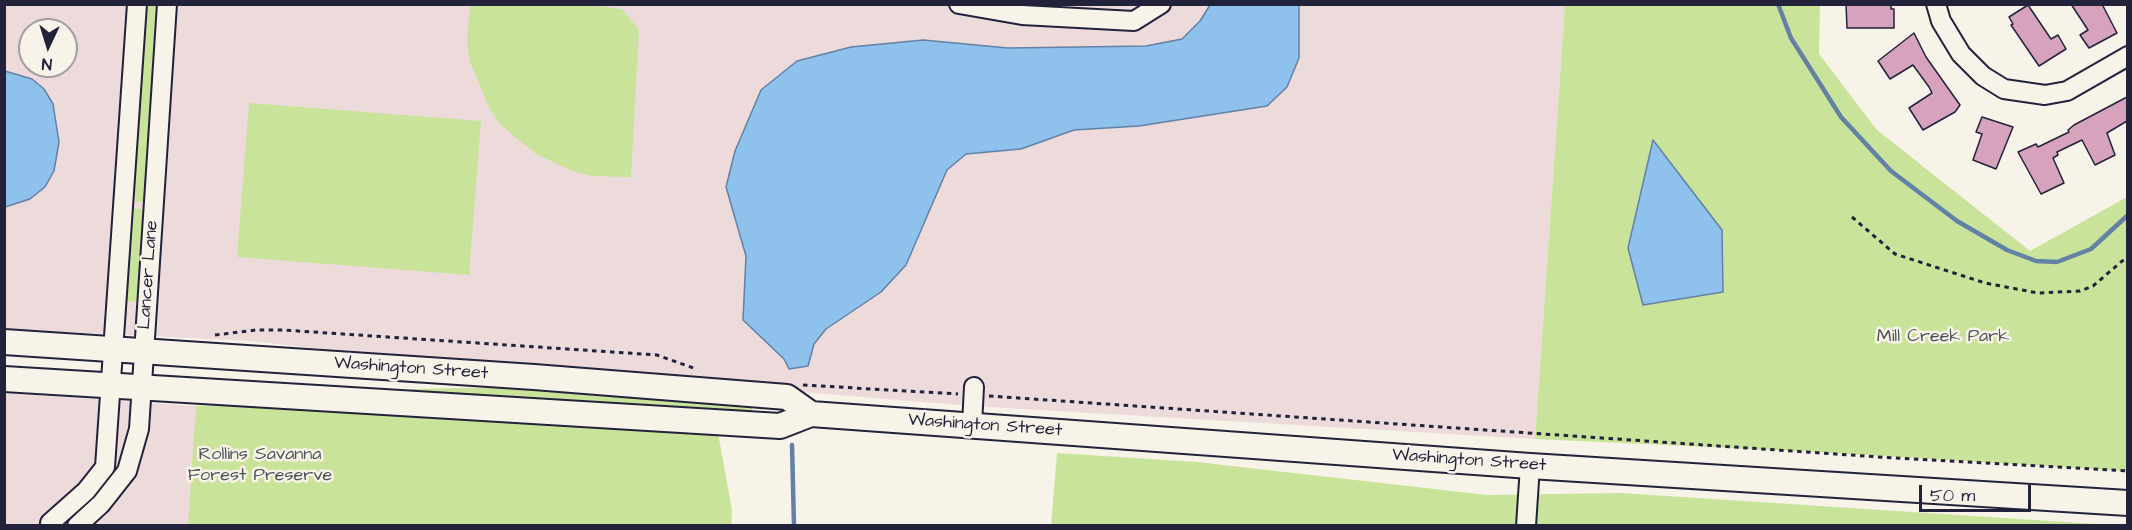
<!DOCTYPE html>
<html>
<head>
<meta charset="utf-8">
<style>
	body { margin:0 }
	#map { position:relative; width:2132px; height:530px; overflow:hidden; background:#f7f3e8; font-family:"Architects Daughter",sans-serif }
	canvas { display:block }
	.frame { position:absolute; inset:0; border:6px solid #22223b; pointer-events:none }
	.north { position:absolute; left:18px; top:18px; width:60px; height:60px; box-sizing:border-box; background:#f7f3e8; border:2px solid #a29fa3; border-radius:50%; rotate:184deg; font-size:16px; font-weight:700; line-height:24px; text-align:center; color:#22223b }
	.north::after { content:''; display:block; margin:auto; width:21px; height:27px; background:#22223b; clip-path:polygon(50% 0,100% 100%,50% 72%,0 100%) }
	.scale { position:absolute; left:1919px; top:485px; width:112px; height:27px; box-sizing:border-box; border:3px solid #22223b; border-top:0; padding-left:8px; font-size:18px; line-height:21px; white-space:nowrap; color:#22223b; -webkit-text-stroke:4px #f7f3e8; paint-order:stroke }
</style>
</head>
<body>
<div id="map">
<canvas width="2132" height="530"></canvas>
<div class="frame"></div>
<div class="north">N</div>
<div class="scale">50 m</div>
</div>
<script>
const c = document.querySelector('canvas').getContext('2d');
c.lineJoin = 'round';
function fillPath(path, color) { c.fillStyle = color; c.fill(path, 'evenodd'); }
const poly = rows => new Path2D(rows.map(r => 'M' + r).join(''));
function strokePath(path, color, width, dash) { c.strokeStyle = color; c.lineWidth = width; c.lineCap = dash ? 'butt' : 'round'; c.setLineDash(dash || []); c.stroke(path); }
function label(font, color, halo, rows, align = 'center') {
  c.font = font + ' "Architects Daughter",sans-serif'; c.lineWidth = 5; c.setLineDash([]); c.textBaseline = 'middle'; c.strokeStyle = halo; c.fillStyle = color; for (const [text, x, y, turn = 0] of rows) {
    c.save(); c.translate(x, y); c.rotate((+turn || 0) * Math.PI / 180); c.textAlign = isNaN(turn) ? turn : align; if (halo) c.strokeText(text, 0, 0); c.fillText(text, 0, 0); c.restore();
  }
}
const built = poly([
	[4,5,1565,5,1535,439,971,406,436,362,251,341,5,329],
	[30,30,66,30,66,66,30,66],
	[4,393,196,406,190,525,5,525]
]);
const green = poly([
	[583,4,622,9,639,30,631,177,591,176,572,171,536,154,502,126,490,110,470,62,467,41,470,5],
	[146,5,159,5,145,202,137,202,134,200],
	[1565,5,1820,5,1819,54,1877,130,2030,251,2127,197,2127,471,1818,452,1535,439],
	[249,103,481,121,469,275,237,257],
	[133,208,145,210,139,301,126,302],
	[525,387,752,404,752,414,410,396,410,389],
	[250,405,409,416,509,417,718,433,732,510,731,526,188,526,196,406],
	[1057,453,1197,462,1487,495,1621,493,2127,526,1051,526]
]);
const water = poly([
	[1210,5,1299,5,1299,58,1287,87,1267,106,1139,126,1074,130,1021,149,966,154,947,170,906,265,881,292,826,329,814,344,808,366,789,369,784,359,743,320,746,256,726,187,735,151,761,90,797,61,851,47,923,40,1008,48,1146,46,1182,39,1200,21,1210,5],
	[5,71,32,79,44,89,53,104,59,142,54,171,45,187,30,199,5,207,5,71],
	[1653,140,1722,230,1723,292,1643,305,1628,248,1653,140]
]);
const stream = poly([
	[1778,4,1791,38,1841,117,1891,171,1957,221,2007,250,2036,261,2057,262,2091,249,2128,215],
	[792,445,794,526]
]);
const building = poly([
	[1846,4,1891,4,1891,9,1894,9,1894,28,1847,28,1846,4],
	[2071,4,2102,4,2117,33,2089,48,2080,35,2088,30,2071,4],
	[2028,5,2051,39,2058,35,2066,49,2039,66,2011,25,2013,24,2009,17,2028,5],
	[1914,33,1926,57,1960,105,1955,112,1923,130,1909,108,1932,93,1929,87,1913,65,1890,79,1878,61,1914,33],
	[2127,97,2127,121,2107,133,2115,155,2095,165,2082,140,2057,152,2058,155,2053,158,2064,183,2041,194,2018,152,2036,144,2038,147,2069,132,2068,130,2074,125,2127,97],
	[1982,117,2013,127,1996,169,1973,160,1982,134,1976,132,1982,117]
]);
const path = poly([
	[1852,217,1895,254,1985,283,2038,293,2080,291,2093,286,2128,256],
	[215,335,256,330,283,330,657,355,696,369],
	[803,385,958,394],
	[989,396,1894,458,2128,471]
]);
const minor = poly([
	[959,4,1022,15,1134,21,1161,4],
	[1936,4,1941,21,1961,54,1983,76,2004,89,2045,95,2067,91,2128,56],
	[972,425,974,387],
	[50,523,86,491,105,467,137,4],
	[77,526,101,504,127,471,139,429,167,4],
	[1526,526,1530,466]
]);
const major = poly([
	[4,342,534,377,787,397,811,414],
	[4,379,780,426,811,414,1530,466,2128,503]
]);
const streetNames = [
	["Lancer Lane",149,275,-86],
	["Washington Street",411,369,4],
	["Washington Street",985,426,4],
	["Washington Street",1469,461,4]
];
const parkNames = [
	["Mill Creek Park",1943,337],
	["Rollins Savanna",260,455],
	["Forest Preserve",260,476]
];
fillPath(built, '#eddbdb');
fillPath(green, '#c9e39a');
fillPath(water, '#8ec1eb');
strokePath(water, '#6381a5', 1.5);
strokePath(stream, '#6381a5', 4.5);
fillPath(building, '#d6a2bc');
strokePath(building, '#22223b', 1.5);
strokePath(minor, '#22223b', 22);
strokePath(major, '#22223b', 28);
strokePath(path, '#22223b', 3, [4.5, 4.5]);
strokePath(minor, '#f7f3e8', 18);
strokePath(major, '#f7f3e8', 24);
label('18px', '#22223b', '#f7f3e8', streetNames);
label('18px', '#4c5253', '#f7f3e8', parkNames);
</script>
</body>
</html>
